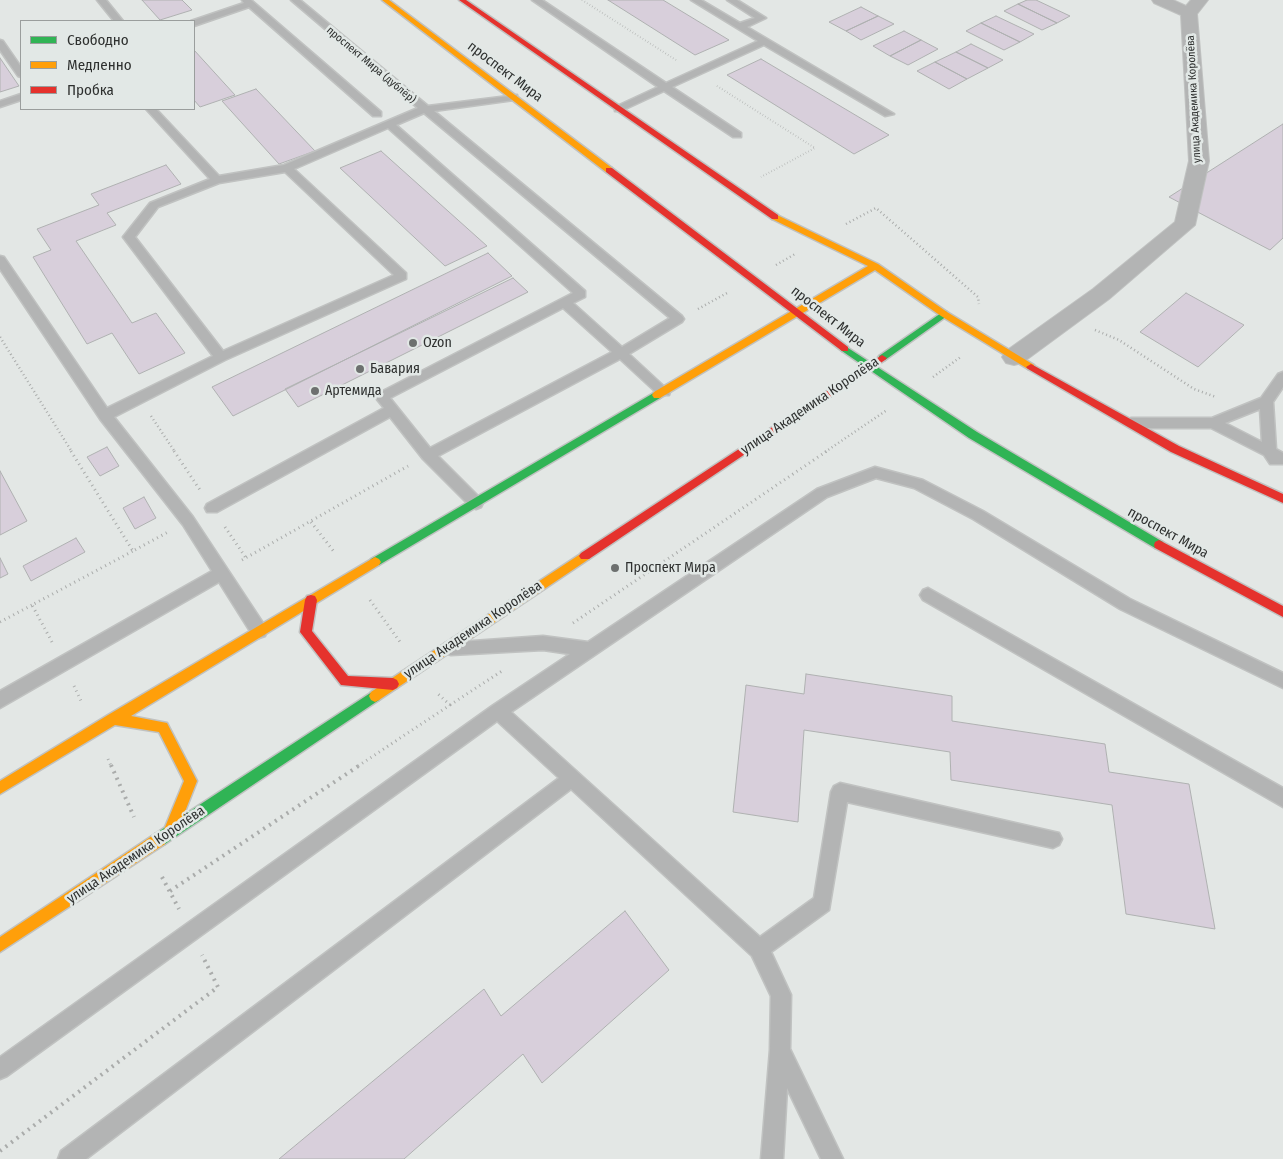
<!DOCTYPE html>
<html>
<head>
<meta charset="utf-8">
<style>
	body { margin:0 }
	#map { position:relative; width:1283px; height:1159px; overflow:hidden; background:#e3e7e5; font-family:"Fira Sans Condensed",sans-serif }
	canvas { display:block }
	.legend { position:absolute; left:20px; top:20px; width:175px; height:90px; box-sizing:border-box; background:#e2e8e6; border:1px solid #9a9e9d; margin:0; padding:6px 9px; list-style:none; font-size:15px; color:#2e302f }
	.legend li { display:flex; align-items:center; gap:10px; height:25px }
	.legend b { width:25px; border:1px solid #9a9e9d }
</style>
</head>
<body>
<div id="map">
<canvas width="1283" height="1159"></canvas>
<ul class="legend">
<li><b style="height:6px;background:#30b455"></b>Свободно</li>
<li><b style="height:6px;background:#ff9f0a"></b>Медленно</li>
<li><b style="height:6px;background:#e5322d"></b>Пробка</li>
</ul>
</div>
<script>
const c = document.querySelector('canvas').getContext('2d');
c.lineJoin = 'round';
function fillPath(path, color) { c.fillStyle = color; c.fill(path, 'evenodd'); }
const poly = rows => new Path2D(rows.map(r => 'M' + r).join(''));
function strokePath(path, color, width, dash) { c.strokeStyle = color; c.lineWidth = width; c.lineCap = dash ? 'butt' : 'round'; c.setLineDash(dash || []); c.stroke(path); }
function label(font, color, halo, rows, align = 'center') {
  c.font = font + ' "Fira Sans Condensed",sans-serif'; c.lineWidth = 5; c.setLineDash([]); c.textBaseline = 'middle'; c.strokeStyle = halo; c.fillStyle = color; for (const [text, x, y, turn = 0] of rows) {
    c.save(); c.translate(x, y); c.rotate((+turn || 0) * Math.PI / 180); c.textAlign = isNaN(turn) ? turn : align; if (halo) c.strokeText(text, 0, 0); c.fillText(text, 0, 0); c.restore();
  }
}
const building = poly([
	[142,0,182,0,192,10,160,20,142,0],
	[608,0,663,0,729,40,695,55,608,0],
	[1027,0,1036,0,1070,16,1057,23,1018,4,1027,0],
	[1018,4,1057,23,1042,30,1004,11,1018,4],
	[861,7,878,16,846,31,829,22,861,7],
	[878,16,894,24,861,40,846,31,878,16],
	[996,16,1034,34,1020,42,981,23,996,16],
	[981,23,1020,42,1004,50,966,31,981,23],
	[904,31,921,40,890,56,873,46,904,31],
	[921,40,938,49,908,65,890,56,921,40],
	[971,44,1003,60,988,68,956,52,971,44],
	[194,50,235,95,200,107,194,100,194,50],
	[956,52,988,68,967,79,935,62,956,52],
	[0,58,19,86,0,92,0,58],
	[761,59,889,135,854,154,727,75,761,59],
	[935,62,967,79,949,89,917,71,935,62],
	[256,89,315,151,279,164,222,101,256,89],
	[1283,124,1283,238,1270,250,1169,197,1283,124],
	[381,151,487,246,445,266,340,168,381,151],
	[166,165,181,184,107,213,116,225,76,241,132,323,156,313,185,353,139,374,112,333,87,344,33,257,51,250,37,229,99,205,91,194,166,165],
	[488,253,512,276,233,416,212,387,488,253],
	[513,278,528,292,298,407,285,389,513,278],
	[1186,293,1244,325,1198,367,1140,332,1186,293],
	[107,447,119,466,100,476,87,457,107,447],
	[0,471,27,521,0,535,0,471],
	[144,497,156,518,135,529,123,508,144,497],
	[76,538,85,552,31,581,23,566,76,538],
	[0,558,8,574,0,578,0,558],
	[806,674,952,696,952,721,1105,744,1109,772,1189,784,1215,929,1126,914,1112,805,951,780,950,752,804,730,798,822,733,812,746,685,804,694,806,674],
	[625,911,669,970,542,1083,523,1054,404,1159,279,1159,484,989,501,1016,625,911]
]);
const pathFar3 = poly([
	[582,0,676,60],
	[717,86,815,148,761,177]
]);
const pathFar2 = poly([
	[846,224,876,208,978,297,979,304],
	[776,265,795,254],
	[698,309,727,293],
	[1095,330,1119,340,1194,389,1216,397],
	[0,337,72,452],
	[933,377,962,356],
	[151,416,175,452],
	[825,452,887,410]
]);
const pathFar1 = poly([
	[71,451,133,551,168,532],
	[174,451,200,490],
	[311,522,335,553],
	[225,527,246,558],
	[242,560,408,466],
	[370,600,400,642],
	[0,622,32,605],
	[573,623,827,451],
	[52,642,32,605,133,551],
	[74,686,82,703],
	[450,705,502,671],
	[108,759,111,766],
	[358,766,450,705,436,692]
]);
const path = poly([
	[111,765,134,817],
	[162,877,179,909],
	[170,891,360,765],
	[0,1151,218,987,202,955]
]);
const lane = poly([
	[97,0,106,0,123,21,114,21,97,0],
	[242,0,251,0,381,112,381,116,373,116,249,7,194,26,194,21,191,21,244,3,242,0],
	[291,0,300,0,428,106,517,95,517,99,514,100,434,111,682,316,684,319,682,322,629,354,670,392,669,395,659,395,620,359,438,456,481,499,483,503,481,507,476,509,471,507,423,459,390,417,217,512,207,512,205,508,207,504,384,408,375,397,377,394,573,293,388,128,294,169,406,273,406,279,225,360,114,417,193,517,265,626,267,631,265,636,259,638,253,636,219,582,0,708,0,691,212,571,183,525,100,419,0,269,0,256,4,257,107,408,213,356,123,237,150,203,210,179,146,109,156,109,219,176,284,165,418,108,291,0],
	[424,113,670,318,622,347,573,303,585,297,585,291,396,125,424,113],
	[285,172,394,275,223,351,135,237,158,207,219,183,285,172],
	[563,308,612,352,430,448,390,398,563,308],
	[532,0,542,0,666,83,758,41,691,0,701,0,740,23,755,18,727,0,737,0,766,18,747,27,894,114,885,116,764,45,672,87,741,133,741,137,733,137,664,91,621,111,615,111,615,107,658,87,532,0],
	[0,40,3,41,21,67,21,77,18,76,0,50,0,40],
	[21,94,21,100,0,107,0,101,21,94],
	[1283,372,1283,387,1273,402,1276,449,1283,453,1283,464,1270,464,1264,455,1211,428,1131,428,1124,423,1131,418,1212,418,1261,398,1278,374,1283,372],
	[1260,409,1262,442,1225,423,1260,409],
	[875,467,923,480,983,511,1130,599,1283,673,1283,688,1120,609,973,519,914,488,876,478,827,497,511,712,760,937,814,898,831,792,834,786,840,783,1059,833,1062,839,1059,845,1053,848,847,802,829,910,771,952,791,995,790,1049,843,1159,821,1159,787,1088,783,1159,761,1159,770,1050,771,996,752,956,571,789,86,1159,58,1159,61,1151,559,778,497,721,7,1076,0,1079,0,1057,492,706,570,654,543,650,451,655,445,653,443,648,445,643,543,636,588,642,817,489,875,467],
	[928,588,1283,788,1283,807,923,600,920,595,923,590,928,588]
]);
const street = poly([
	[1152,0,1173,0,1186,6,1191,0,1208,0,1197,14,1209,161,1195,225,1109,299,1022,363,1014,365,1006,363,1002,357,1006,351,1093,289,1175,222,1189,161,1181,15,1154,3,1152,0]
]);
const fast = poly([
	[944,311,947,312,947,316,885,360,879,360,879,356,944,311],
	[845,346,977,432,1163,542,1164,545,1163,548,1155,548,969,438,842,351,840,349,845,346],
	[657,391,662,395,660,398,379,565,371,565,369,562,371,559,657,391],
	[375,690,379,692,381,696,379,700,165,844,160,846,155,844,153,839,155,834,375,690]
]);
const slow = poly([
	[382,0,389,0,612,168,612,172,606,172,382,0],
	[775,214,878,264,947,312,1034,365,1034,369,1028,369,941,316,875,270,660,398,654,398,652,395,654,392,868,266,772,219,772,215,775,214],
	[585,551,589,553,591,556,589,559,379,700,375,702,371,700,369,696,371,692,585,551],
	[375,557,379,559,381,562,379,565,131,716,167,723,197,781,175,837,170,839,166,837,165,844,0,952,0,937,155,834,160,832,164,834,163,832,184,781,159,732,115,725,0,794,0,781,108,715,375,557]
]);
const jam = poly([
	[459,0,466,0,778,215,778,219,772,219,459,0],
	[606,168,612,168,848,347,848,351,842,351,606,172,606,168],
	[882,355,887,358,885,360,589,559,581,559,579,556,581,553,882,355],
	[1031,364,1179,446,1283,494,1283,503,1171,452,1028,369,1026,367,1031,364],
	[1159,540,1283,606,1283,617,1155,548,1154,545,1155,542,1159,540],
	[311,595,315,596,317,600,312,631,348,676,393,678,397,680,399,684,397,688,393,690,341,685,300,632,305,600,307,596,311,595]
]);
const markers = [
	[413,343,5,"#6d706f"],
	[360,369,5,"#6d706f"],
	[315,391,5,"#6d706f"],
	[615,568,5,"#6d706f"]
];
const farStreetnames = [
	["проспект Мира (дублёр)",371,65,40],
	["улица Академика Королёва",1194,99,-93]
];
const streetNames = [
	["проспект Мира",505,72,37],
	["проспект Мира",828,317,38],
	["улица Академика Королёва",810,406,-34],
	["проспект Мира",1168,533,29],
	["улица Академика Королёва",473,630,-34],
	["улица Академика Королёва",136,855,-34]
];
const poiNames = [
	["Ozon",423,343],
	["Бавария",370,369],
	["Артемида",325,391],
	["Проспект Мира",625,568]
];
fillPath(building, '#d8cfdb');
strokePath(building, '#afb1b1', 1);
strokePath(lane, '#c0c2c1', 3);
strokePath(street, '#c0c2c1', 2);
strokePath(fast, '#c0c2c1', 3);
strokePath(slow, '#c0c2c1', 3);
strokePath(jam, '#c0c2c1', 3);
strokePath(pathFar3, '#aaacab', 2, [0.5, 2.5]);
strokePath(pathFar2, '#aaacab', 2.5, [1, 3]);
strokePath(pathFar1, '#aaacab', 3, [1, 4]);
strokePath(path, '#aaacab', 4, [2, 5]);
fillPath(lane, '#b3b4b4');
fillPath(street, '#b3b4b4');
fillPath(fast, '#30b455');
fillPath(slow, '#ff9f0a');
fillPath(jam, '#e5322d');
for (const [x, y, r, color] of markers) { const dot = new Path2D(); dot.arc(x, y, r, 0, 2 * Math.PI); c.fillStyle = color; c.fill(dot); strokePath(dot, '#e2e8e6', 2); }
label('11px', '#2e302f', '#e2e8e6', farStreetnames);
label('14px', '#2e302f', '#e2e8e6', streetNames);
label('14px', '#2e302f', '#e2e8e6', poiNames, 'left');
</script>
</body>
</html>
